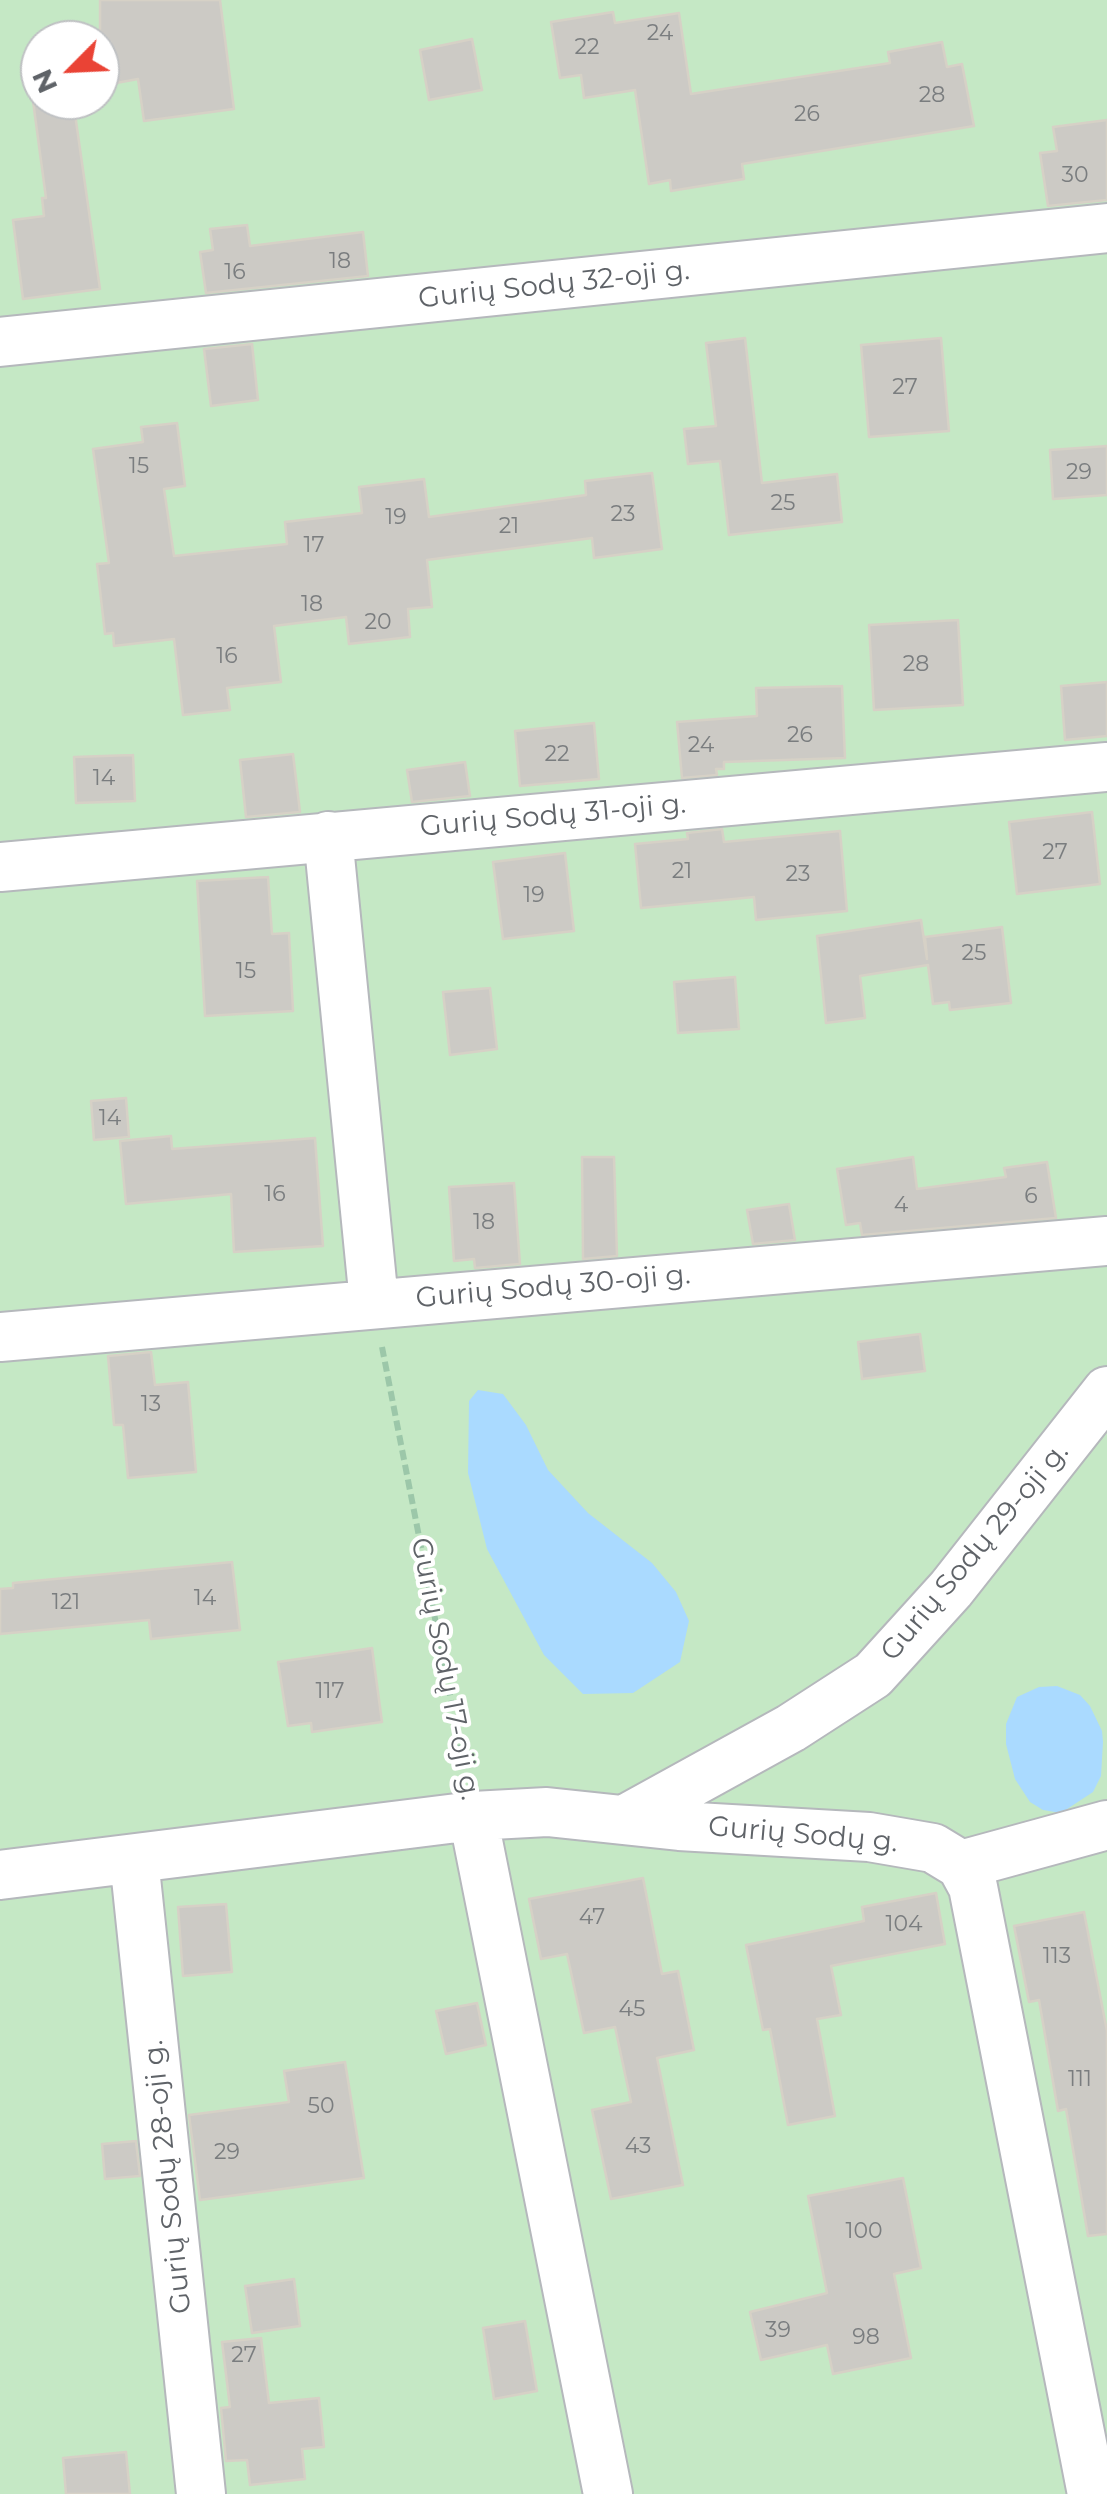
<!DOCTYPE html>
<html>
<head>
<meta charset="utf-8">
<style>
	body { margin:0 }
	#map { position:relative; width:1107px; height:2494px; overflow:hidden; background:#f1efe8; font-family:Montserrat,sans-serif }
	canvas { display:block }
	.north { position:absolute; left:20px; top:20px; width:100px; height:100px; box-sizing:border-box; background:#fff; border:2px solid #bfc1c3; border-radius:50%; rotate:246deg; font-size:28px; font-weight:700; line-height:40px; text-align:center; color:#5f6368 }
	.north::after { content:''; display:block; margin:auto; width:35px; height:45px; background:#ea4335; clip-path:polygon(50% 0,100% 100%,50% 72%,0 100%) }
</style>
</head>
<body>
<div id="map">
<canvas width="1107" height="2494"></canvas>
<div class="north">N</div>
</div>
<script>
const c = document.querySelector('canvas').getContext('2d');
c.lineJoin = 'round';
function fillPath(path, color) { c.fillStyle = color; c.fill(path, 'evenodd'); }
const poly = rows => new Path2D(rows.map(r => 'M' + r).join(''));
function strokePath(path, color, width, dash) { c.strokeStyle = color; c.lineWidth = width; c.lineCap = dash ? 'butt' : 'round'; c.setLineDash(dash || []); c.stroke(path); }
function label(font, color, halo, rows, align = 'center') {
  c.font = font + ' Montserrat,sans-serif'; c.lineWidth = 8; c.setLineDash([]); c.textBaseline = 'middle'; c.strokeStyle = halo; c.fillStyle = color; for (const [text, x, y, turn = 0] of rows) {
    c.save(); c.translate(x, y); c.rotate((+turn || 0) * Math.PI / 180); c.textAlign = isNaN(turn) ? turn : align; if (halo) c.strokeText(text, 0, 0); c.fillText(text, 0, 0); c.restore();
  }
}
const green = poly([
	[0,0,1107,0,1107,2494,0,2494],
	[40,40,100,40,100,100,40,100]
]);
const water = poly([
	[478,1390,503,1394,526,1425,548,1470,588,1513,652,1563,676,1592,689,1621,680,1662,633,1693,583,1694,544,1655,487,1549,468,1473,469,1401],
	[1057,1686,1080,1695,1090,1706,1102,1731,1103,1742,1101,1776,1093,1792,1061,1813,1043,1810,1030,1802,1015,1779,1006,1744,1006,1724,1017,1697,1039,1687]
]);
const building = poly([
	[100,0,220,0,234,109,144,121,138,79,100,86,100,0],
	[613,12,615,23,679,13,691,94,890,63,888,52,942,42,947,67,962,64,974,126,742,164,744,179,671,191,670,180,649,184,635,90,584,98,581,75,560,78,551,22,613,12],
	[472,39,482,90,429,100,420,50,472,39],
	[73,100,100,289,23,299,13,220,44,216,42,198,46,198,33,101,73,100],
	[1107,120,1107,200,1048,206,1040,153,1057,151,1053,127,1107,120],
	[247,225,250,246,363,232,368,276,206,293,200,252,213,250,210,229,247,225],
	[745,338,762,483,837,474,842,522,729,535,720,461,688,464,684,429,716,426,706,343,745,338],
	[941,338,949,431,869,437,861,345,941,338],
	[252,344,258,400,211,406,204,349,252,344],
	[177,423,185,486,164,489,174,556,287,544,285,522,362,513,359,487,424,479,429,517,586,495,585,481,652,473,662,549,594,558,592,538,427,560,432,607,408,609,410,637,349,644,346,617,274,626,281,682,227,688,230,710,183,715,174,639,114,646,113,633,105,634,97,564,109,563,93,449,143,442,141,427,177,423],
	[1107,446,1107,495,1053,499,1050,450,1107,446],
	[958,620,963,705,874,710,869,625,958,620],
	[1107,682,1107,736,1065,740,1061,686,1107,682],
	[842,686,845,758,724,762,724,769,716,769,717,775,682,778,677,722,757,716,756,688,842,686],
	[594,723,599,779,520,786,515,731,594,723],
	[293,754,300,812,246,817,240,760,293,754],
	[133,755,135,801,76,803,74,757,133,755],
	[465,762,470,796,412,802,407,770,465,762],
	[1092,812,1100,884,1017,894,1009,822,1092,812],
	[722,829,724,842,840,831,847,911,756,920,754,897,641,908,635,844,688,839,687,833,722,829],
	[565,853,574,931,503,939,493,862,565,853],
	[268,877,272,934,289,933,293,1011,205,1016,197,881,268,877],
	[921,920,927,959,925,937,1002,927,1011,1003,950,1010,949,1002,933,1004,928,965,860,976,865,1018,826,1023,817,936,921,920],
	[735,977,739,1029,678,1033,674,982,735,977],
	[490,988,497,1049,450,1055,443,992,490,988],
	[126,1098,129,1137,94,1140,91,1101,126,1098],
	[171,1136,172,1149,315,1138,323,1246,234,1252,231,1194,126,1204,120,1141,171,1136],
	[582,1157,614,1157,617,1256,583,1259,582,1157],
	[913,1157,917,1189,1006,1177,1004,1168,1047,1162,1056,1218,862,1235,860,1223,846,1225,837,1169,913,1157],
	[514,1183,520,1264,475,1268,474,1259,454,1261,449,1187,514,1183],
	[789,1204,795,1240,753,1244,747,1210,789,1204],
	[920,1334,925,1371,862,1379,858,1342,920,1334],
	[151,1352,155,1385,188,1382,196,1472,128,1478,123,1425,114,1425,108,1356,151,1352],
	[232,1562,240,1630,151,1639,149,1620,0,1634,0,1589,13,1588,13,1583,232,1562],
	[372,1648,382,1722,312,1732,311,1723,288,1726,278,1662,372,1648],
	[643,1878,662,1974,678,1971,694,2050,657,2058,683,2185,611,2199,592,2110,631,2102,615,2027,584,2033,567,1954,541,1959,529,1899,643,1878],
	[936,1893,945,1944,831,1966,841,2015,817,2019,835,2116,788,2125,770,2029,763,2030,746,1945,864,1921,862,1907,936,1893],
	[226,1904,232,1972,183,1976,178,1907,226,1904],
	[1084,1912,1107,2031,1107,2234,1088,2236,1066,2109,1058,2111,1039,2000,1029,2002,1014,1926,1084,1912],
	[477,2003,486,2045,446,2054,436,2011,477,2003],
	[345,2062,364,2178,200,2200,189,2115,289,2102,284,2071,345,2062],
	[136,2141,140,2176,105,2179,102,2144,136,2141],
	[903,2178,921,2268,894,2274,911,2358,833,2374,827,2345,761,2360,750,2312,827,2293,808,2196,903,2178],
	[294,2279,300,2326,252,2333,245,2286,294,2279],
	[525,2321,537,2391,494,2399,483,2328,525,2321],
	[261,2338,269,2403,319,2398,324,2447,302,2449,305,2479,250,2485,247,2460,226,2461,221,2408,230,2407,222,2342,261,2338],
	[126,2452,130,2494,66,2494,63,2458,126,2452]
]);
const path = poly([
	[382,1347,465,1772]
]);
const minor = poly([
	[0,342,1107,228],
	[328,836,374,1302],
	[0,867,1107,767],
	[0,1337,1107,1241],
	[473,1816,608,2494],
	[624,1820,791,1728,873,1675,951,1589,1107,1391],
	[134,1859,201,2494],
	[961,1865,1107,1825],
	[0,1875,473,1816,547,1812,679,1826,869,1837,933,1848,961,1865,973,1887,1092,2494]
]);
const numberNames = [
	["24",660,34],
	["22",587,48],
	["28",932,96],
	["26",807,115],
	["30",1075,176],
	["18",340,262],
	["16",235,273],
	["27",905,388],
	["15",139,467],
	["29",1079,473],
	["25",783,504],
	["23",623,515],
	["19",396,518],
	["21",509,527],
	["17",314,546],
	["18",312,605],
	["20",378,623],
	["16",227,657],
	["28",916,665],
	["26",800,736],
	["24",701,746],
	["22",557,755],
	["14",104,779],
	["27",1055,853],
	["21",682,872],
	["23",798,875],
	["19",534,896],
	["25",974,954],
	["15",246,972],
	["14",110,1119],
	["16",275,1195],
	["6",1031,1197],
	["4",901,1206],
	["18",484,1223],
	["13",151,1405],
	["14",205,1599],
	["121",66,1603],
	["117",330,1692],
	["47",592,1918],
	["104",904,1925],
	["113",1057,1957],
	["45",632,2010],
	["111",1080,2080],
	["50",321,2107],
	["43",638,2147],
	["29",227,2153],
	["100",864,2232],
	["39",778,2331],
	["98",866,2338],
	["27",244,2356]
];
const streetNames = [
	["Gurių Sodų 32-oji g.",554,285,-6],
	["Gurių Sodų 31-oji g.",553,816,-5],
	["Gurių Sodų 30-oji g.",553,1287,-5],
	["Gurių Sodų 29-oji g.",975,1552,-50],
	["Gurių Sodų 17-oji g.",445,1669,79],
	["Gurių Sodų g.",803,1835,5],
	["Gurių Sodų 28-oji g.",168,2177,-96]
];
fillPath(green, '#c5e8c5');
fillPath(water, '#aadaff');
fillPath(building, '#cccac5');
strokePath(building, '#d6d1c6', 2.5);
strokePath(minor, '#b5b8bc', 52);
strokePath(path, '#9cc7a9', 6, [10, 5]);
strokePath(minor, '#fff', 48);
label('22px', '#7a7d7f', null, numberNames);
label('28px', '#5f6368', '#fff', streetNames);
</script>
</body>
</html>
